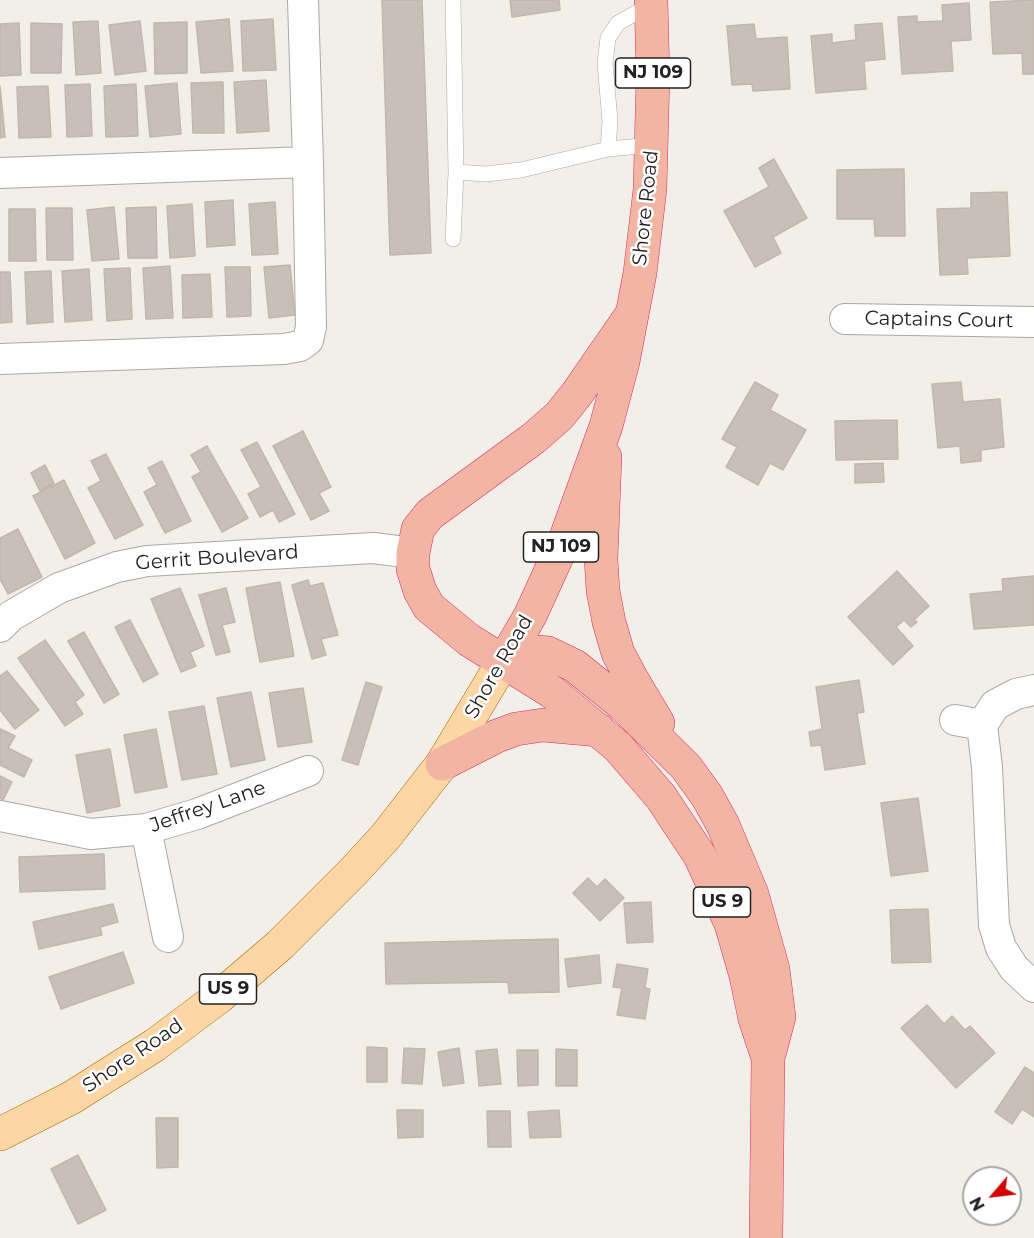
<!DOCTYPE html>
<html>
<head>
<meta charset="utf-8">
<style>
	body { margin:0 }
	#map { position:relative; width:1034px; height:1238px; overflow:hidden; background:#f2efe9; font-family:Montserrat,sans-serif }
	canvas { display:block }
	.north { position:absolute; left:962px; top:1166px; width:60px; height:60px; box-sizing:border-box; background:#fff; border:2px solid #a7a7a7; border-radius:50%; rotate:242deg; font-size:16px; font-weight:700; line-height:24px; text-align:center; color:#222 }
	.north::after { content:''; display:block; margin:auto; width:21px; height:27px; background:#d40000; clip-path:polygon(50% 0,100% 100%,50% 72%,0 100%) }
</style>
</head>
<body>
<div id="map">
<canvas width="1034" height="1238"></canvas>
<div class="north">N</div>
</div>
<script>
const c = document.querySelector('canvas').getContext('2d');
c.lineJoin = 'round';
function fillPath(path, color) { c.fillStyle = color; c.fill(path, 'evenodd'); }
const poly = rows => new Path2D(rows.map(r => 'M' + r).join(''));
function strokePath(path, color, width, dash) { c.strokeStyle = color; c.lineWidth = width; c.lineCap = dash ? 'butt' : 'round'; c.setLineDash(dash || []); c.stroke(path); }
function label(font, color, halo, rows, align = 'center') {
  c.font = font + ' Montserrat,sans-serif'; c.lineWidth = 5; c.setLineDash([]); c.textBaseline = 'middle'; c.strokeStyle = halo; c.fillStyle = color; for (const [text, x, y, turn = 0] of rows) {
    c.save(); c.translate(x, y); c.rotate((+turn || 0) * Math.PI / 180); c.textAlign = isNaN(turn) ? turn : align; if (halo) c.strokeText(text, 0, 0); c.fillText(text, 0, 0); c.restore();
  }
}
const building = poly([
	[382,0,422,0,431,253,390,255,382,0],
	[510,0,559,0,560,10,512,17,510,0],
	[1034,0,1034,74,1023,74,1022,53,993,54,990,2,1034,0],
	[969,3,971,40,951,41,953,71,902,74,898,17,917,16,917,22,943,21,942,5,969,3],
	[229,19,233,71,201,73,196,22,229,19],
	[273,19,276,70,243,71,241,21,273,19],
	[98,21,101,73,76,75,73,22,98,21],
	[140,21,146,71,115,75,109,25,140,21],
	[187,22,187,73,155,74,154,23,187,22],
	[19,23,21,75,0,76,0,24,19,23],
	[31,23,62,24,61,73,31,73,31,23],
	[882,23,885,59,864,61,866,89,816,93,811,36,832,34,832,43,856,40,855,25,882,23],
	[754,24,756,39,787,37,790,89,753,91,752,84,732,85,727,26,754,24],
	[266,80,269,131,237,133,234,82,266,80],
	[223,82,224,133,193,133,191,83,223,82],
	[177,83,181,134,150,137,145,86,177,83],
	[90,84,92,136,67,137,65,85,90,84],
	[136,84,138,136,106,137,104,86,136,84],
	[0,86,5,137,0,138,0,86],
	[48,86,51,137,19,138,17,87,48,86],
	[774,159,807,218,773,237,781,253,755,267,724,211,769,187,759,168,774,159],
	[904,169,905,236,875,236,874,219,837,219,837,170,904,169],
	[1007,192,1010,256,967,258,968,274,940,275,937,209,971,208,971,193,1007,192],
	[233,200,235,245,207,247,205,202,233,200],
	[275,202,278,254,252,255,249,204,275,202],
	[192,204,195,256,170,258,167,206,192,204],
	[114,207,119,259,92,261,87,210,114,207],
	[156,207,157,258,128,258,126,208,156,207],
	[46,208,72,208,73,260,47,260,46,208],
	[9,209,35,209,36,261,9,261,9,209],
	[290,265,295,315,269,318,264,267,290,265],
	[170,266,173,318,146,319,143,268,170,266],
	[225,267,250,267,251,316,227,317,225,267],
	[130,268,132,319,107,321,104,269,130,268],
	[89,269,92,320,65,322,62,271,89,269],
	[51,271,53,322,27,324,25,272,51,271],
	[0,272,10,272,12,322,0,323,0,272],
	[210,274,212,317,183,318,182,275,210,274],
	[755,382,778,395,770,410,806,430,783,470,770,463,758,485,726,467,737,447,722,439,755,382],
	[961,382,963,402,1000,399,1004,447,981,450,981,461,961,463,960,446,938,448,932,384,961,382],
	[897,420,898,459,836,460,835,421,897,420],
	[303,431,331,487,319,493,329,511,311,520,273,446,303,431],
	[257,442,295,514,279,522,273,510,260,517,248,494,261,487,241,450,257,442],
	[207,446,248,518,222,532,192,477,201,472,191,455,207,446],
	[106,454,143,525,115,539,88,488,101,481,91,461,106,454],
	[162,461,191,521,165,533,144,492,157,485,148,468,162,461],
	[883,463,884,482,855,483,855,464,883,463],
	[45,465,54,483,40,491,31,473,45,465],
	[64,480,95,543,65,559,33,496,64,480],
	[18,529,42,577,8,594,0,579,0,538,18,529],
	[897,571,929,606,914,620,917,622,911,627,904,620,896,627,913,646,893,665,848,617,897,571],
	[1034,576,1034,625,974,629,970,594,1003,591,1002,579,1034,576],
	[308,580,310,586,323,583,338,635,321,639,326,655,312,659,292,585,308,580],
	[280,582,294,656,260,662,246,588,280,582],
	[180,588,204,646,190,652,196,666,181,672,151,599,180,588],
	[226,588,235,622,222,625,230,652,216,655,199,595,226,588],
	[130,620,158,674,143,682,115,627,130,620],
	[84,632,119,694,104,703,68,641,84,632],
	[45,640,84,695,75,702,83,714,65,726,18,658,45,640],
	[7,671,39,710,15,729,0,710,0,676,7,671],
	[859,680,864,712,857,713,865,764,825,770,821,745,811,746,809,732,822,729,816,687,859,680],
	[366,682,382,687,358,765,342,760,366,682],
	[303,688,312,742,278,747,269,693,303,688],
	[251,692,265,760,231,767,217,698,251,692],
	[204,706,217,774,182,780,169,712,204,706],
	[0,729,15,736,8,748,32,760,24,777,0,765,0,729],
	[156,729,167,787,135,793,124,735,156,729],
	[110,749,120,806,87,813,76,755,110,749],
	[0,776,12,782,3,800,0,798,0,776],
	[918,798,928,871,891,876,881,803,918,798],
	[104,854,105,889,20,892,19,857,104,854],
	[588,878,597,887,605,879,624,898,600,921,573,893,588,878],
	[651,902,653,942,627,943,624,903,651,902],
	[113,904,118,922,100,927,102,935,39,949,33,922,113,904],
	[928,909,931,962,892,963,890,910,928,909],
	[558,939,559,992,509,993,508,982,386,984,385,943,558,939],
	[123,952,134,983,61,1009,49,977,123,952],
	[599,955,601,983,568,987,565,959,599,955],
	[617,964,648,969,645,988,650,989,645,1019,617,1015,622,988,613,987,617,964],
	[927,1005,944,1024,952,1016,965,1030,970,1026,995,1053,956,1088,901,1028,927,1005],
	[367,1047,387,1048,387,1082,367,1082,367,1047],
	[404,1048,425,1049,422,1084,402,1083,404,1048],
	[459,1048,464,1083,443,1086,438,1052,459,1048],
	[497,1049,501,1084,479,1086,476,1051,497,1049],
	[556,1049,577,1050,577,1086,556,1086,556,1049],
	[517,1050,538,1050,538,1085,518,1086,517,1050],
	[1025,1067,1034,1073,1034,1117,1022,1109,1012,1124,995,1112,1025,1067],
	[397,1110,423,1110,423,1137,398,1138,397,1110],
	[559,1110,561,1137,530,1138,528,1112,559,1110],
	[487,1111,510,1111,511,1147,488,1147,487,1111],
	[156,1118,178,1118,178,1167,157,1168,156,1118],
	[78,1155,106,1210,78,1224,51,1169,78,1155]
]);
const service = poly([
	[608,149,610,121,605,63,608,38,618,23,652,4],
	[456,172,486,174,521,170,608,149,652,145],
	[453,239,456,172,453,0]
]);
const minor = poly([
	[303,0,308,162],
	[0,173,308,162,311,327,308,340,300,346,284,349,0,359],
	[845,319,1034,322],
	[0,627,11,616,59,588,117,567,147,561,373,548,413,553],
	[1034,690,1016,694,995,705,982,725,987,767,994,925,1001,948,1014,968,1034,987],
	[955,720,982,725],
	[0,816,91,834,146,829,197,814,308,771],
	[146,829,168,937]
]);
const primary = poly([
	[0,1134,71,1098,155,1045,219,997,280,945,353,872,386,836,442,764,503,662]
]);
const trunk = poly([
	[632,314,576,395,559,416,534,438,430,514,418,529,413,553,413,569,420,591,429,607,469,640,552,692,618,747,661,797,700,856,731,924,746,976,755,1019,768,1058],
	[605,457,601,559,603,591,609,622,618,653,633,681,658,723],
	[503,662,538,652,548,653,575,666,622,704,686,767,707,796,723,825,752,894,773,969,779,1017,768,1058,766,1238],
	[503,662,530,616,566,537,606,426,623,362,640,273,650,189,653,75,651,0],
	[442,764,497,736,516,729,543,725,599,730]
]);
const shields = [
	[653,73,75],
	[561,547,75],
	[722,902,57],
	[228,989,57]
];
const shieldNames = [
	["NJ 109",653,73],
	["NJ 109",561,547],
	["US 9",722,902],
	["US 9",228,989]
];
const streetNames = [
	["Shore Road",646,208,-84],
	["Captains Court",939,320,1],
	["Gerrit Boulevard",217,558,-4],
	["Shore Road",499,667,-60],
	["Jeffrey Lane",208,807,-19],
	["Shore Road",133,1056,-34]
];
fillPath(building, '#c7bfb8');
strokePath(building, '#c4b6ab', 1.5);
strokePath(service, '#a9a9a9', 16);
strokePath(minor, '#a9a9a9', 32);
strokePath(primary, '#a06b00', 34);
strokePath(trunk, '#dc2a67', 34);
strokePath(service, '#fff', 15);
strokePath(minor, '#fff', 30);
strokePath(primary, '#fcd6a4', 33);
strokePath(trunk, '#f2b4a3', 33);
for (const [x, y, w] of shields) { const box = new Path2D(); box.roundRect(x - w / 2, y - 15, w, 30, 4.5); c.fillStyle = '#fff'; c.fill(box); strokePath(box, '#222', 1.5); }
label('bold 18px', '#222', null, shieldNames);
label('20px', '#222', '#fff', streetNames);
</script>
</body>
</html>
